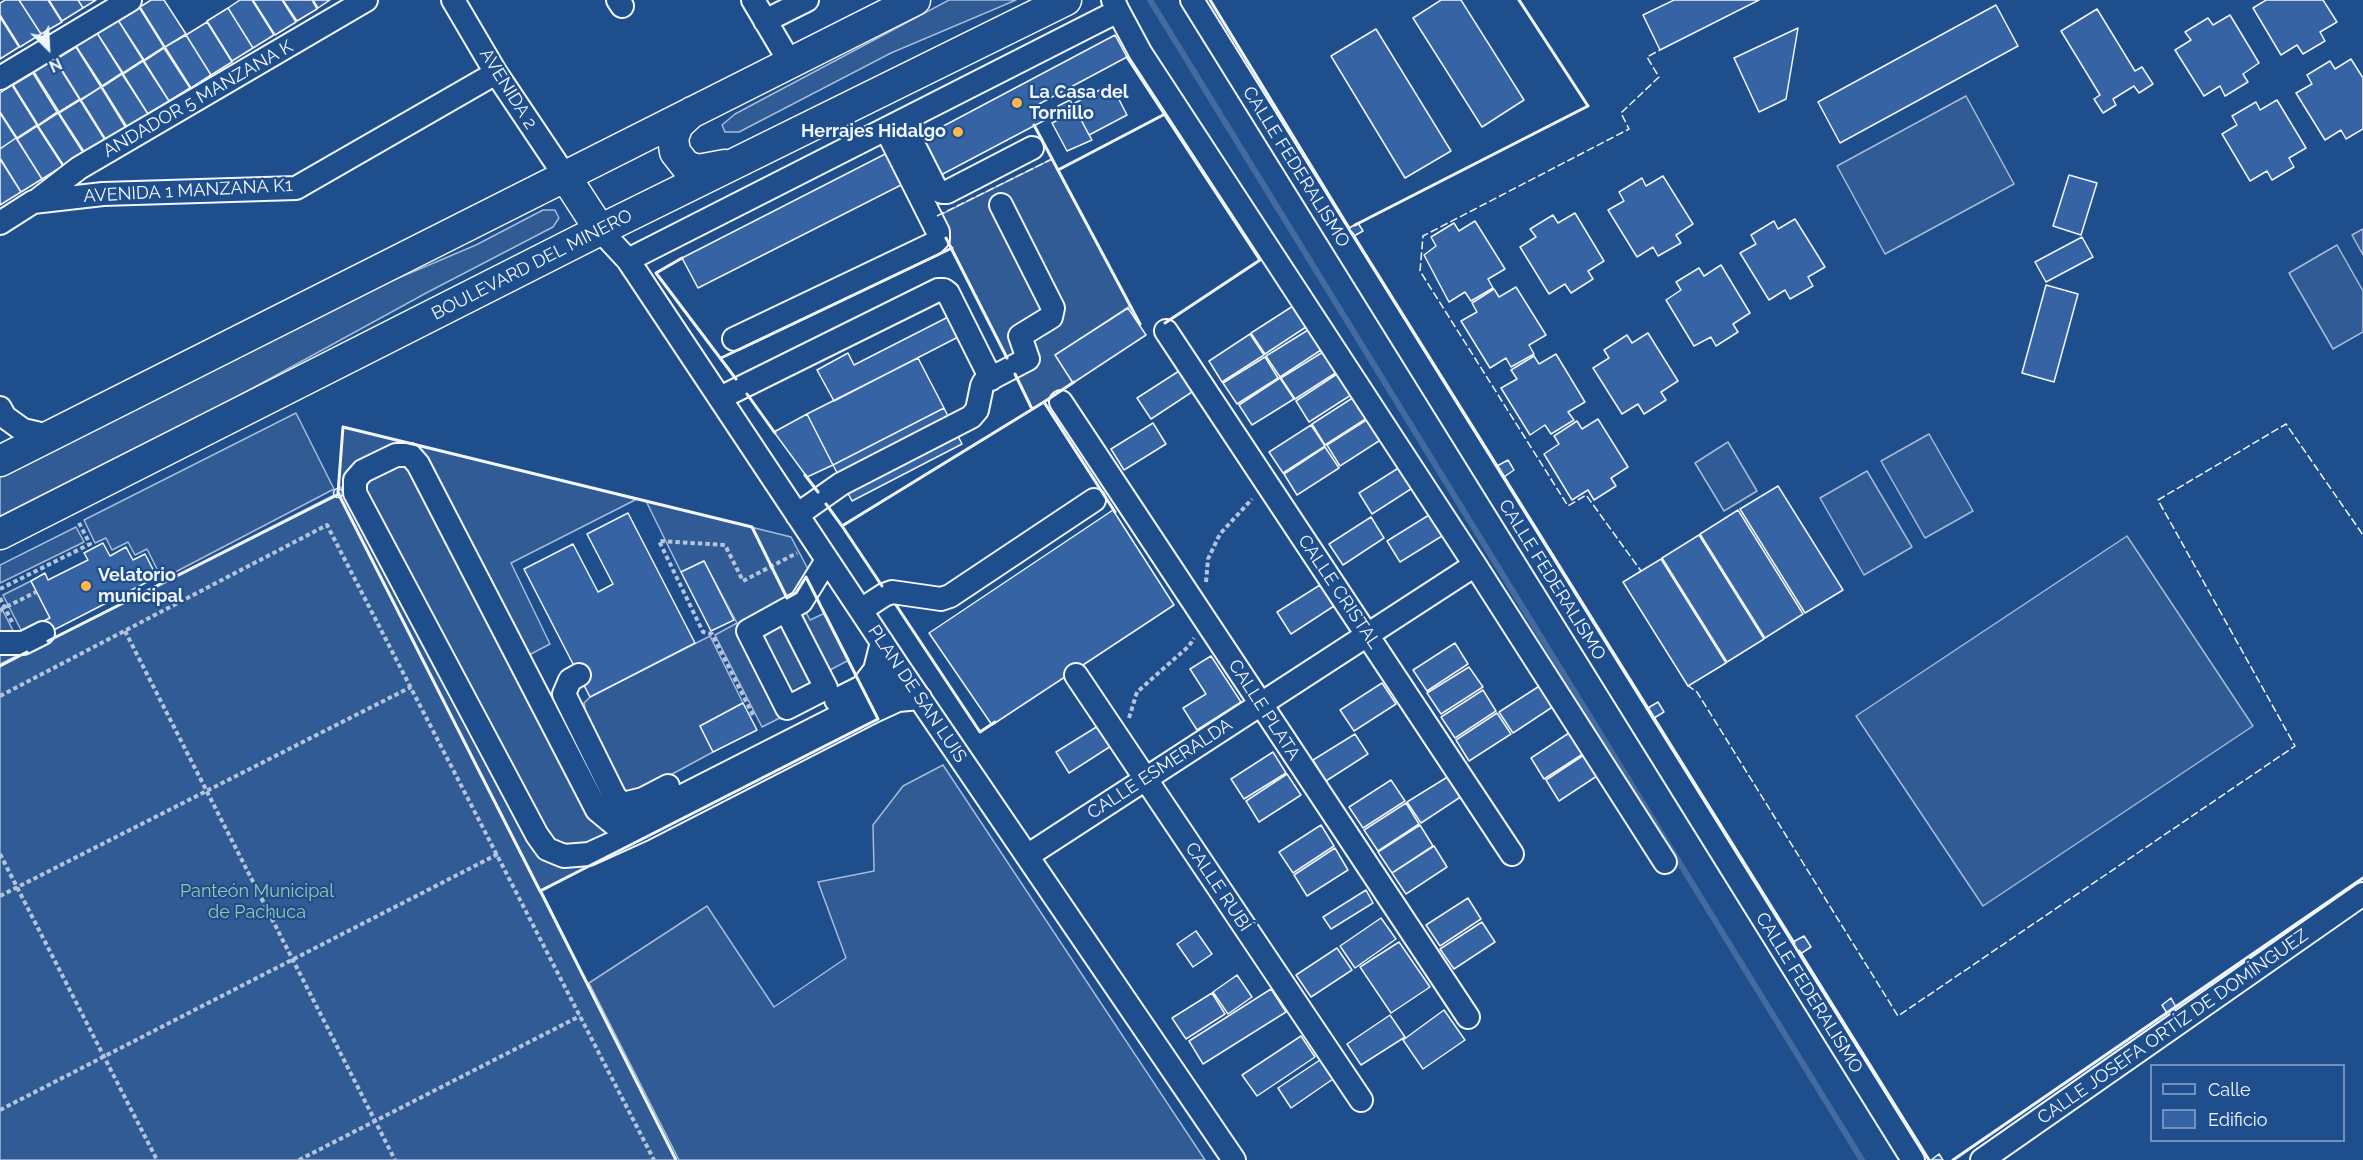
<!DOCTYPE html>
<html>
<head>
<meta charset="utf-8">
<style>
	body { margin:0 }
	#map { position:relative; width:2363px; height:1160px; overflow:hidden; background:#1f4e8c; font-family:Raleway,sans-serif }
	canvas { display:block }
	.legend { position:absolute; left:2150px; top:1064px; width:195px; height:78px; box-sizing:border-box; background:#1f4e8c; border:2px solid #7391ba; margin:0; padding:8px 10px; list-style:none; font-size:18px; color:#f2f6ff }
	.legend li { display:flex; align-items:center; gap:12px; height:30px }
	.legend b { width:30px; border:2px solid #7391ba }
	.north { position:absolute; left:18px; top:18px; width:60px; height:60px; -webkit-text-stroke:4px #1f4e8c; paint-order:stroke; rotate:156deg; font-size:16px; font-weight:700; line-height:24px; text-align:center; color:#f2f6ff }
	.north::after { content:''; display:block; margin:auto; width:21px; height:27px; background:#f2f6ff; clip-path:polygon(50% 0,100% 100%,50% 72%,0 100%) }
</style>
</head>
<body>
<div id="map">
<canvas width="2363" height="1160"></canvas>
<ul class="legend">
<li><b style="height:8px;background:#1f4e8c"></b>Calle</li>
<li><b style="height:16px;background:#3563a3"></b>Edificio</li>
</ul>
<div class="north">N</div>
</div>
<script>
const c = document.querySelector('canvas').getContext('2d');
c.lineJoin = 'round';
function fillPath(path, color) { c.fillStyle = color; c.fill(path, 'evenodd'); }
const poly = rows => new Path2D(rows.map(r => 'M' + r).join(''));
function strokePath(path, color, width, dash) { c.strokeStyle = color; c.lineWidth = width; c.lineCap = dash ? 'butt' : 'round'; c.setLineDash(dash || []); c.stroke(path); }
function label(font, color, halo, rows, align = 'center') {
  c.font = font + ' Raleway,sans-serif'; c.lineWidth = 4.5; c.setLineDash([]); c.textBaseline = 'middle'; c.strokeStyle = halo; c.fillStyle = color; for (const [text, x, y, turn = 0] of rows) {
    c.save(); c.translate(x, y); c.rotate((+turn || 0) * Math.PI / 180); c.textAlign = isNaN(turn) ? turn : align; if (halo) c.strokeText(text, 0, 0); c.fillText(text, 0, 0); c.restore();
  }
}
const built = poly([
	[949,0,1016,0,891,53,739,132,725,132,722,125,735,114,949,0],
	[1966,96,2014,184,1885,254,1837,166,1966,96],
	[1052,159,1130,306,1056,355,1073,383,1032,409,936,217,1052,159],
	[543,210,555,210,559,218,553,227,428,292,231,400,0,516,0,475,330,307,476,245,543,210],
	[2363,229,2363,255,2352,235,2363,229],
	[2337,245,2363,291,2363,332,2333,349,2289,273,2337,245],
	[296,413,334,489,162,579,147,549,135,555,128,542,112,550,106,538,95,543,84,520,296,413],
	[343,427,637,499,511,563,550,644,529,655,610,814,633,843,540,892,676,1160,0,1160,0,665,338,493,340,497,345,495,341,487,338,487,343,427],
	[1929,434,1973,511,1925,538,1881,461,1929,434],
	[1728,442,1757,491,1724,511,1695,463,1728,442],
	[1867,471,1912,547,1864,575,1820,498,1867,471],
	[646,501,791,537,809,571,796,593,810,620,825,613,849,660,830,670,839,688,762,727,715,635,737,623,704,561,681,572,646,501],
	[76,527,84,542,0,583,0,565,76,527],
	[2127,536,2253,726,1983,906,1856,716,2127,536],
	[31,581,50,618,22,632,3,595,31,581],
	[3,611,24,652,0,664,0,612,3,611],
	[710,636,743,703,700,726,713,752,637,793,629,792,625,790,586,714,584,703,590,697,710,636],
	[943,765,1205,1160,679,1160,589,983,707,906,774,1007,846,958,818,882,874,871,873,825,903,786,943,765]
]);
const stream = poly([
	[1150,0,1862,1160]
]);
const building = poly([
	[5,0,19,0,41,34,20,47,0,15,0,3,5,0],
	[19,0,48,0,62,22,41,34,19,0],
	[49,0,78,0,83,8,62,21,49,0],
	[78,0,96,0,83,8,78,0],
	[151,0,164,0,186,34,165,47,140,7,151,0],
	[240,0,252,0,274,35,253,48,228,8,240,0],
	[253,0,282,0,296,22,275,35,253,0],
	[283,0,312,0,317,9,297,21,283,0],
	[313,0,330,0,318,8,313,0],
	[1441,0,1461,0,1524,100,1482,127,1413,18,1441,0],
	[1674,0,1759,0,1660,50,1643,15,1674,0],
	[2266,0,2323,0,2337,22,2320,32,2325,41,2303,54,2297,45,2281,55,2253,8,2266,0],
	[1996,5,2018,46,1840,143,1818,102,1996,5],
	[139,7,164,47,144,60,118,20,139,7],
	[228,8,253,48,232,61,207,21,228,8],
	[2097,9,2135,71,2142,67,2153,84,2139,93,2134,86,2113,99,2116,105,2103,113,2094,99,2100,95,2061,31,2097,9],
	[2230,15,2259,63,2243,74,2248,82,2225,96,2220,86,2204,96,2175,50,2191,40,2185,32,2208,18,2213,25,2230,15],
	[0,17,19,47,0,59,0,17],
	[118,20,143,60,123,73,97,33,118,20],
	[207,22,232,62,211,75,186,35,207,22],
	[1798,28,1786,99,1759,112,1734,58,1798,28],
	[1376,29,1451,151,1405,178,1331,56,1376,29],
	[97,33,122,73,102,86,76,46,97,33],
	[186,35,211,75,191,88,165,47,186,35],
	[1115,35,1127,57,1039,104,1047,119,939,176,919,139,1115,35],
	[76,47,101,87,80,100,55,60,76,47],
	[164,48,190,88,169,101,144,61,164,48],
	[55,59,80,99,59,112,34,72,55,59],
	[2351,59,2363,78,2363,129,2346,139,2341,130,2325,140,2296,93,2312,84,2307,75,2330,61,2335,69,2351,59],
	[143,61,169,101,148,114,123,74,143,61],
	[33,73,57,112,38,125,13,85,33,73],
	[122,74,148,114,127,127,102,87,122,74],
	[1111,84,1127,115,1089,135,1073,104,1111,84],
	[12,85,37,125,17,138,0,112,0,93,12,85],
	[101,87,126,128,106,140,81,100,101,87],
	[80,100,105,140,85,153,59,113,80,100],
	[1070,100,1092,140,1067,151,1052,123,1064,117,1058,106,1070,100],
	[2277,100,2306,148,2289,158,2294,167,2272,180,2267,171,2250,181,2222,134,2237,125,2232,116,2256,102,2260,110,2277,100],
	[0,113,16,138,0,149,0,113],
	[58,113,84,154,64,166,38,126,58,113],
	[37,126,63,166,42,179,17,139,37,126],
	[16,138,42,179,21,192,0,158,0,149,16,138],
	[893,150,909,181,698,288,682,258,893,150],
	[0,159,21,192,0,205,0,159],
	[2069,175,2097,183,2081,235,2053,226,2069,175],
	[1663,176,1693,224,1676,235,1681,243,1658,256,1653,247,1637,257,1608,210,1624,201,1619,192,1642,178,1646,186,1663,176],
	[1575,213,1604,261,1588,271,1593,279,1571,293,1565,284,1549,294,1520,247,1536,237,1530,229,1553,215,1558,223,1575,213],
	[1795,219,1825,267,1808,277,1813,286,1790,299,1785,290,1769,300,1740,253,1756,244,1751,235,1774,221,1778,229,1795,219],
	[1475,221,1505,269,1488,279,1493,288,1471,301,1465,292,1449,302,1424,255,1436,246,1431,237,1454,223,1459,231,1475,221],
	[1358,223,1363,231,1354,236,1349,228,1358,223],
	[2082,237,2093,257,2046,282,2035,262,2082,237],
	[1721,265,1750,313,1733,324,1738,332,1716,346,1711,337,1694,346,1666,300,1681,290,1676,282,1699,268,1704,276,1721,265],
	[2046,285,2078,294,2054,382,2022,373,2046,285],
	[1516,287,1546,335,1529,345,1534,354,1511,367,1506,358,1490,368,1461,321,1477,312,1472,303,1494,289,1499,297,1516,287],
	[1293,306,1306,327,1265,354,1251,333,1293,306],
	[1128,308,1146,335,1073,383,1055,355,1128,308],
	[950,316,960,336,834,401,817,370,848,353,854,365,950,316],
	[1308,330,1321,350,1280,377,1266,356,1308,330],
	[1648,333,1678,381,1661,392,1666,400,1644,414,1638,404,1622,414,1593,368,1609,358,1604,350,1627,335,1632,343,1648,333],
	[1250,334,1264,355,1222,382,1209,361,1250,334],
	[1323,352,1337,372,1295,399,1281,378,1323,352],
	[1556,354,1585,402,1568,412,1574,420,1551,434,1545,425,1530,435,1501,388,1517,379,1511,370,1534,356,1539,364,1556,354],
	[1265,357,1278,378,1237,404,1223,383,1265,357],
	[918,358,944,408,833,465,807,414,918,358],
	[1179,371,1192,392,1151,419,1137,398,1179,371],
	[1337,374,1351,395,1309,422,1296,401,1337,374],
	[1280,378,1294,399,1252,425,1239,405,1280,378],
	[1354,397,1367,418,1325,445,1312,424,1354,397],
	[944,408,962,444,852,501,833,465,944,408],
	[807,414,833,465,807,477,774,432,807,414],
	[1368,419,1382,439,1340,466,1327,445,1368,419],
	[1598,419,1628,467,1611,478,1616,486,1594,500,1588,490,1572,500,1544,454,1559,444,1554,436,1577,421,1582,429,1598,419],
	[1153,423,1166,444,1124,470,1111,449,1153,423],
	[1311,425,1325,446,1283,473,1269,452,1311,425],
	[1325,447,1339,468,1297,495,1284,474,1325,447],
	[1508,460,1514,470,1504,477,1497,466,1508,460],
	[1400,467,1414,487,1372,514,1359,493,1400,467],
	[1778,486,1843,590,1805,613,1740,509,1778,486],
	'333.5 493a4.5 4.5 0 1 1 9 0a4.5 4.5 0 1 1-9 0Z',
	[1113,510,1174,605,992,725,929,633,1113,510],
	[1738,510,1803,614,1765,638,1700,534,1738,510],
	[628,513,695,643,590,697,524,569,573,544,598,592,613,584,587,534,628,513],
	[1429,515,1442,536,1400,562,1387,541,1429,515],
	[1371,517,1384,538,1343,565,1329,544,1371,517],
	[1699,535,1764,639,1727,662,1662,558,1699,535],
	[103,543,110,556,126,547,133,560,145,554,157,577,44,635,38,624,50,618,31,581,45,573,48,580,88,560,84,553,103,543],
	[1661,559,1726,663,1688,686,1623,582,1661,559],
	[704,561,734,620,711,631,681,572,704,561],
	[1320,585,1334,606,1291,634,1277,612,1320,585],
	[1455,643,1468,664,1427,691,1413,670,1455,643],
	[1211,656,1241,702,1197,730,1183,708,1206,694,1190,669,1211,656],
	[1469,667,1483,687,1441,714,1427,693,1469,667],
	[1382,683,1396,704,1354,731,1340,710,1382,683],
	[1541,685,1554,706,1513,733,1499,712,1541,685],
	[1483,690,1496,711,1455,738,1441,717,1483,690],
	[1658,702,1664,712,1654,718,1648,708,1658,702],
	[743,703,757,730,713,752,700,726,743,703],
	[1497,713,1511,734,1469,761,1456,740,1497,713],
	[1098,726,1111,746,1069,773,1056,752,1098,726],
	[1572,731,1586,752,1544,779,1531,758,1572,731],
	[1355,734,1368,754,1326,781,1313,760,1355,734],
	[1273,752,1286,773,1244,799,1231,779,1273,752],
	[1587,753,1600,774,1559,801,1546,780,1587,753],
	[1287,774,1301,795,1259,822,1246,801,1287,774],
	[1449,776,1462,796,1421,823,1407,802,1449,776],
	[1391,780,1405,801,1363,828,1349,807,1391,780],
	[1406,803,1419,824,1378,851,1364,830,1406,803],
	[1321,825,1334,846,1293,873,1279,852,1321,825],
	[1420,825,1433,846,1392,873,1378,852,1420,825],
	[1434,846,1447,867,1406,894,1392,873,1434,846],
	[1335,848,1348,870,1307,896,1294,875,1335,848],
	[1366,890,1373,903,1331,929,1323,917,1366,890],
	[1468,898,1481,919,1440,946,1426,925,1468,898],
	[1381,918,1396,939,1355,968,1340,946,1381,918],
	[1482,922,1495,942,1454,969,1440,949,1482,922],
	[1196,931,1212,954,1193,967,1177,944,1196,931],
	[1804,936,1811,947,1800,954,1793,942,1804,936],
	[1399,942,1430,987,1391,1013,1360,967,1399,942],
	[1337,948,1352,970,1311,997,1296,975,1337,948],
	[1237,975,1252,997,1228,1014,1213,992,1237,975],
	[1271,989,1286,1012,1203,1064,1189,1041,1271,989],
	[1212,993,1225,1014,1186,1039,1172,1018,1212,993],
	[2171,998,2176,1007,2167,1013,2162,1005,2171,998],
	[1444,1010,1465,1040,1423,1069,1403,1040,1444,1010],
	[1390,1015,1405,1037,1361,1065,1347,1044,1390,1015],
	[1301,1036,1315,1057,1257,1096,1242,1075,1301,1036],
	[1320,1060,1333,1079,1291,1108,1278,1088,1320,1060],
	[1939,1154,1943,1160,1931,1160,1939,1154]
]);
const path = poly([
	[1206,582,1208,559,1220,534,1252,499],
	[0,589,90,544,78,521],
	[0,598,13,624],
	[0,610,36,592],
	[125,631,395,1160],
	[0,696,327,525,654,1160],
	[753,715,712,634,703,632,659,541,725,545,743,581,797,553],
	[1129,718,1137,692,1189,646,1194,638],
	[0,854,157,1160],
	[0,896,411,687],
	[0,1110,498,854],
	[299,1160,580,1016]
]);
const minor = poly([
	[453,0,496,73,565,176],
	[618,0,622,6],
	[753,0,791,64],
	[1192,0,1913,1160],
	[1118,11,1140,52,1475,565,1665,862],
	[765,21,807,0],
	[0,78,130,0],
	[902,122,936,189,942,192,947,192,1032,148],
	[35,202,79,168,366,0],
	[0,223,33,202,103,194,296,188,496,73],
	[600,230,628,260,899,668,1234,1160],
	[628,260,1118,11,1113,0],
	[1166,331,1512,854],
	[734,339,933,244,938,239,938,232,886,129],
	[720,398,938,290,944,290,948,293,991,379],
	[1061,402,1468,1017],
	[0,408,5,417,23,430,49,436],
	[797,515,841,484,971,417,977,410,982,386,984,382,1028,359,1020,336,1051,317,1053,308,1001,205],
	[786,610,826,688,787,708,748,631,786,610,801,602,827,560],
	[861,610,884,595,892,592,941,599,950,596,1094,500],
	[0,643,23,643,43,633],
	[899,668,890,687,869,701,635,820,614,824,597,810,418,464,410,455,396,455,363,471,355,480,355,493,537,835,547,849,564,856,589,854,642,830,874,711,898,700,920,698],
	[579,675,570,680,564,694,615,797,623,804,643,799,668,786],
	[1076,675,1361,1100],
	[836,700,862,687,875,670,882,642],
	[1027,856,1475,565],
	[1982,1160,2363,894]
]);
const major = poly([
	[692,112,678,125,673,138,675,152,686,166,698,170,725,165],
	[565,176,600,230],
	[0,461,915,0],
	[0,534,600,230,1066,0]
]);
const fence = poly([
	[937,216,1052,159],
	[1638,573,1641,571,1586,495,1568,506,1420,271,1423,236,1629,129,1621,113,1659,77,1647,57,1660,50],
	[1687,685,1697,692,1898,1016,2295,746,2158,500,2286,424,2363,535]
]);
const wall = poly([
	[1210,0,1349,228],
	[1127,57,1260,260,1165,323],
	[1034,125,1140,324],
	[1058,170,1165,114],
	[1355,225,1588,106,1519,0],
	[1352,233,1794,943],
	[946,238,1007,358],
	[682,258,656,273,736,379],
	[721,358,952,248],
	[1015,374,1032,409],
	[747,394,775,433],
	[1044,402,1074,382],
	[343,427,752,527,787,598,796,593,806,577,878,719,540,891,338,493,343,427],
	[805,475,818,492],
	[826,504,842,526],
	[882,586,842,526,1044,402,1115,512],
	[896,605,980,732,995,722],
	[48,641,339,494],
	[0,666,27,652],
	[540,890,676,1160],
	[1799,951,1929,1160],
	[1953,1160,2363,878]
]);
const markers = [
	[1017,103,6,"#ffb74d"],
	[958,132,6,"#ffb74d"],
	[86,586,6,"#ffb74d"]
];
const streetNames = [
	["AVENIDA 2",508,89,58],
	["ANDADOR 5 MANZANA K",198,99,-30],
	["CALLE FEDERALISMO",1296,167,58],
	["AVENIDA 1 MANZANA K1",188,191,-3],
	["BOULEVARD DEL MINERO",532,265,-27],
	["CALLE FEDERALISMO",1552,580,58],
	["CALLE CRISTAL",1339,592,56],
	["PLAN DE SAN LUIS",917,694,56],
	["CALLE PLATA",1264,710,57],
	["CALLE ESMERALDA",1160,769,-33],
	["CALLE RUBÍ",1218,887,56],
	["CALLE FEDERALISMO",1809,993,58],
	["CALLE JOSEFA ORTÍZ DE DOMÍNGUEZ",2173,1027,-35]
];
const poiNames = [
	["La Casa del",1029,93],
	["Tornillo",1029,114],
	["Herrajes Hidalgo",946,132,"right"],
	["Velatorio",98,576],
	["municipal",98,597]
];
const parkNames = [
	["Panteón Municipal",257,892],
	["de Pachuca",257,913]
];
fillPath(built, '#305b95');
strokePath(built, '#a8bbd7', 1.5);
strokePath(stream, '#446ba0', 6);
fillPath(building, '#3563a3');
strokePath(building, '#f2f6ff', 1.5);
strokePath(minor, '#f2f6ff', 26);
strokePath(major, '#f2f6ff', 33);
strokePath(path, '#b3c4dc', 4, [4.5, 3]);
strokePath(minor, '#1f4e8c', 22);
strokePath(major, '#1f4e8c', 30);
strokePath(fence, '#f2f6ff', 1.5, [8, 3]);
strokePath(wall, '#f2f6ff', 3);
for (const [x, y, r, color] of markers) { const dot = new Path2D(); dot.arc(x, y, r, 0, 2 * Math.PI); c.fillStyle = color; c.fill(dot); strokePath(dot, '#1f4e8c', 2); }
label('18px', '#f2f6ff', '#1f4e8c', streetNames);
label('bold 18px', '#f2f6ff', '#1f4e8c', poiNames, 'left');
label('18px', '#97c8a6', '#1f4e8c', parkNames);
</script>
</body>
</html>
